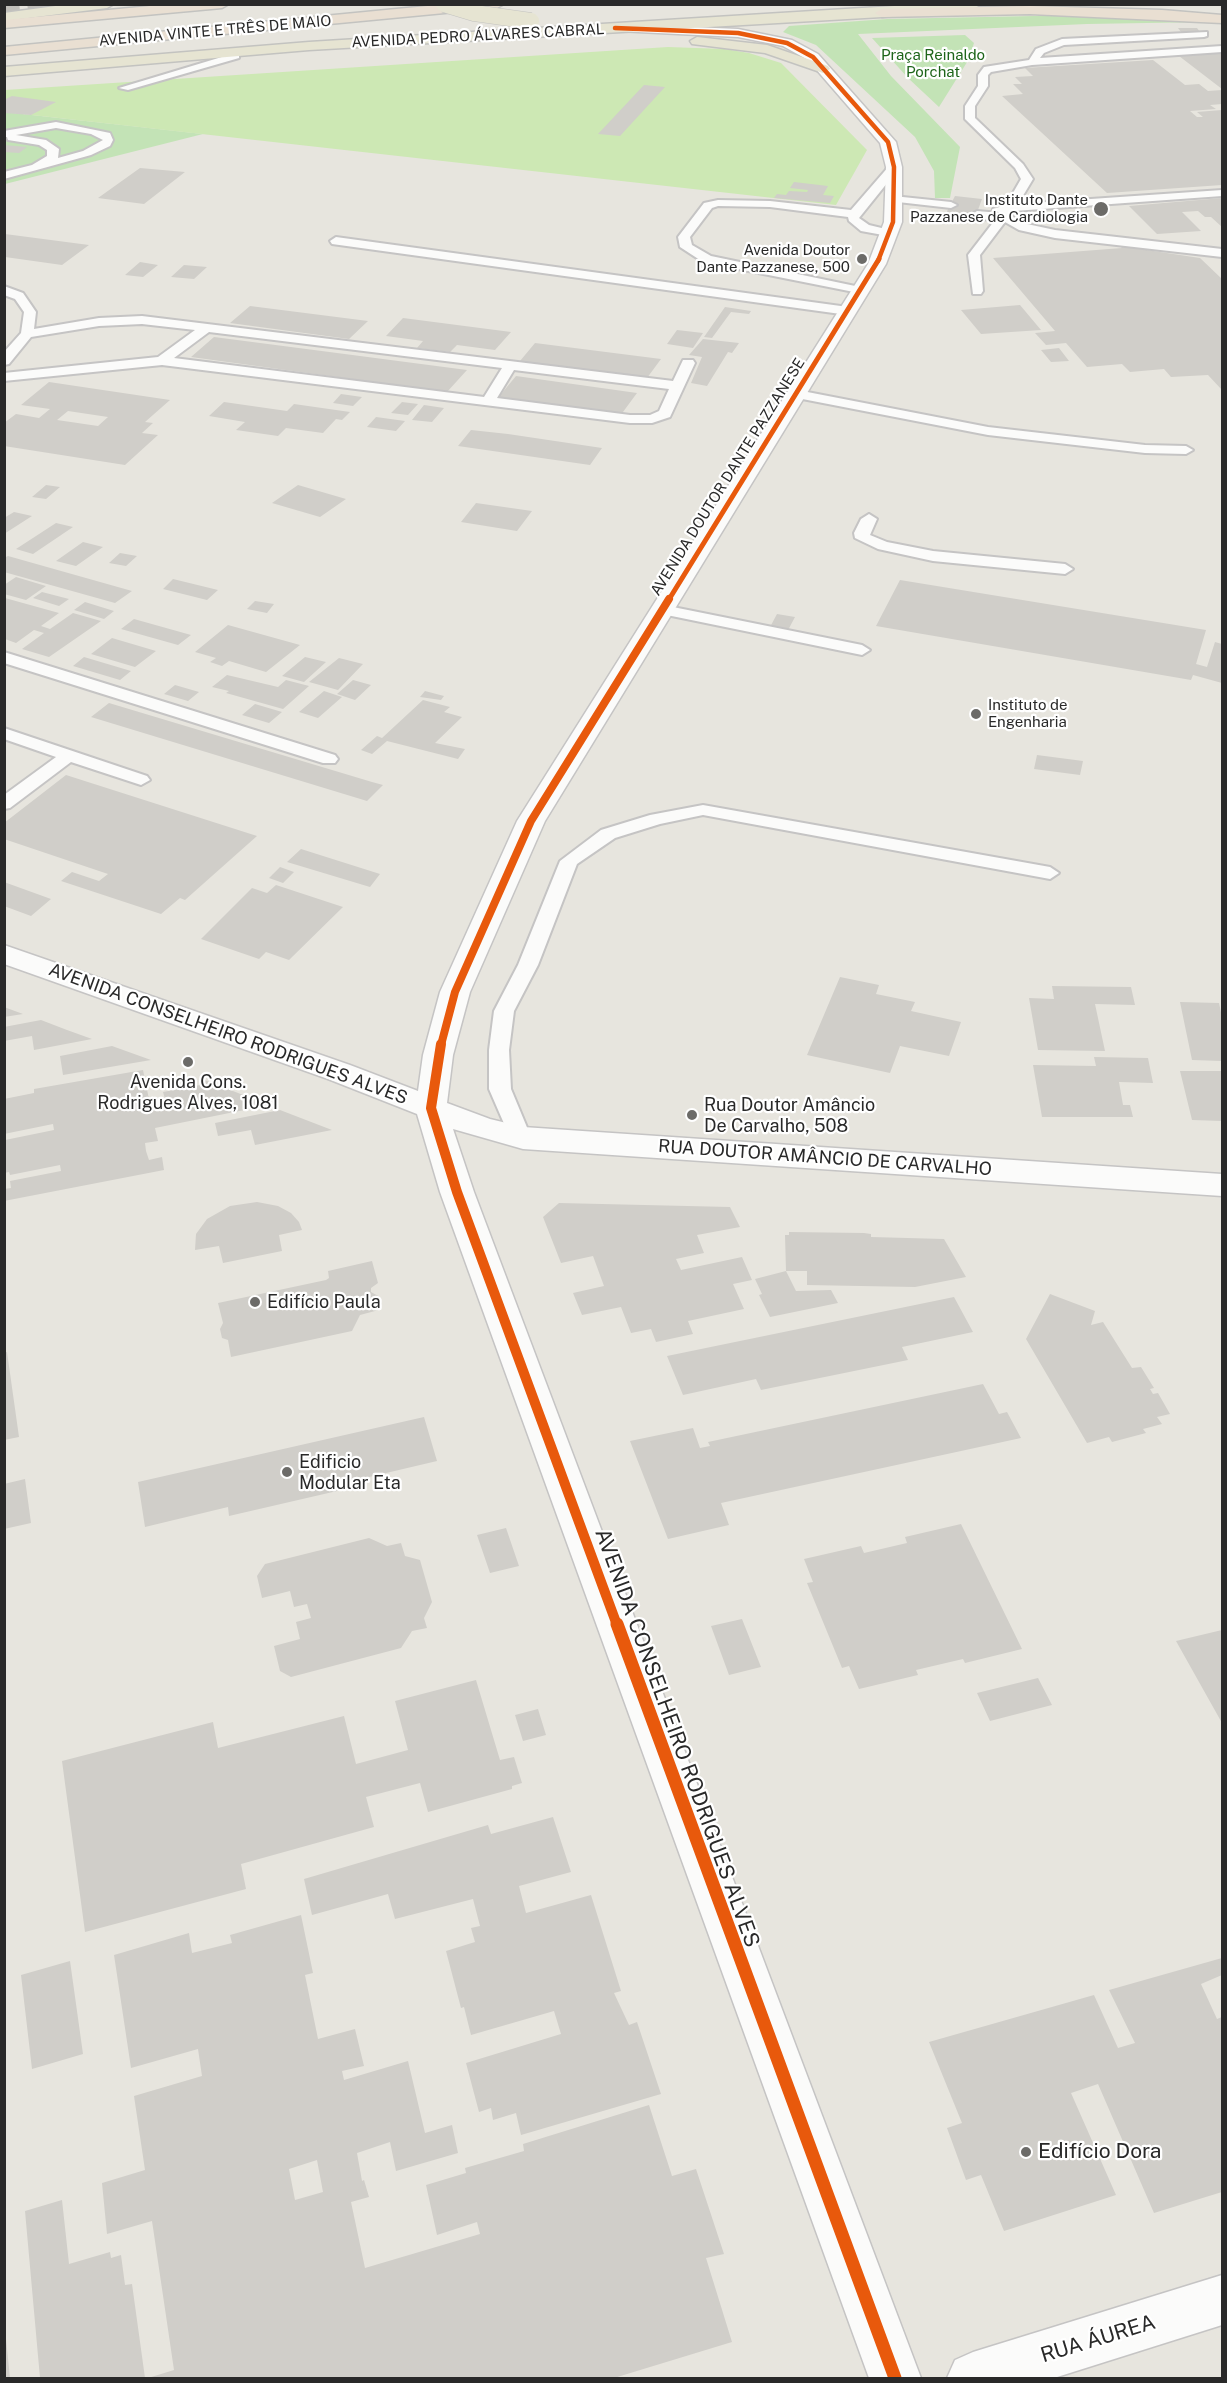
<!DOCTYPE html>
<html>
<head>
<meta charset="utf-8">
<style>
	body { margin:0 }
	#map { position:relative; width:1227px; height:2383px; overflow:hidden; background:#e7e5de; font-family:"Public Sans",sans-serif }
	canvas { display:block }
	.frame { position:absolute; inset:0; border:6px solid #292929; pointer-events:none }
</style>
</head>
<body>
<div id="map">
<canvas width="1227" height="2383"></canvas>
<div class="frame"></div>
</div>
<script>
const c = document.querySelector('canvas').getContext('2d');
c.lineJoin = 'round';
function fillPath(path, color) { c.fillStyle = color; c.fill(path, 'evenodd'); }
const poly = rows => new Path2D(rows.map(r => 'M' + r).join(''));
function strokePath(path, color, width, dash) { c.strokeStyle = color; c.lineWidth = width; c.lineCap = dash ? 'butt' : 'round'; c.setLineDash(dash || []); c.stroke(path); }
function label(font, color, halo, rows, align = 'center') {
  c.font = font + ' "Public Sans",sans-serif'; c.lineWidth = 4.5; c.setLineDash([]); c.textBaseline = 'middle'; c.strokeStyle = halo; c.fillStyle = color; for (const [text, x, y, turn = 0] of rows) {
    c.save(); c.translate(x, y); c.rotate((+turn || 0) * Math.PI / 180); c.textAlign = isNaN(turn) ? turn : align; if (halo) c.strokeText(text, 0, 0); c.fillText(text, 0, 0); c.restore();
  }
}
const green = poly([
	[1083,15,1206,22,1087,24,858,34,891,76,960,147,950,198,935,198,934,171,915,137,816,45,783,32,789,26,887,19],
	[965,35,974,43,969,59,939,107,908,78,872,38],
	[5,112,203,134,5,184]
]);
const pitch = poly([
	[668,47,724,49,749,53,781,63,867,150,836,205,5,112,5,90]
]);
const building = poly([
	[1178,28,1197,28,1200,32,1181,32],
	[1222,53,1222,89,1179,56],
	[1153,60,1185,85,1199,84,1208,91,1222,90,1222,104,1210,105,1216,109,1190,111,1197,117,1203,117,1197,112,1222,110,1222,185,1107,193,1002,96,1023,94,1013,84,1022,84,1015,77,1033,76,1025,68],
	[644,85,665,87,620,136,598,134],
	[12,96,56,102,31,115,4,113,4,100],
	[4,145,27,147,19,153,4,152],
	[140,168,185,172,144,204,98,198],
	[794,182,828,186,823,195,834,196,830,203,774,198,777,194,786,195,789,191,807,192,808,190,790,188],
	[955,196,982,199,975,218,945,215],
	[1222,198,1222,227,1211,217,1205,217,1198,211,1182,212,1201,231,1157,234,1129,206],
	[5,234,89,245,62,265,5,257],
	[1120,246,1200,258,1222,279,1222,390,1208,375,1171,377,1164,369,1130,372,1122,364,1087,367,1066,343,1046,345,1035,333,1055,331,993,258,1122,248],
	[140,262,158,265,143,277,125,275],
	[184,265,207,267,194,279,171,277],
	[1020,305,1041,330,981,334,961,310],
	[250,306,368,321,349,339,230,323],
	[725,307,751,311,749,314,731,312,712,338,704,337],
	[403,318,511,332,495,350,457,345,450,352,417,348,423,341,386,336],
	[677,330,703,333,693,348,667,344],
	[214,337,337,353,467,370,447,392,191,357],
	[703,339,739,343,732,353,728,352,707,386,691,383,702,357,689,355],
	[535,343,661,359,647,378,520,361],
	[1059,348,1069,361,1051,362,1041,350],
	[516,376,637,393,620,416,497,399],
	[49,382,170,400,145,422,153,423,142,433,158,435,125,465,4,446,4,423,16,414,39,418,50,409,21,405],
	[68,411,108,417,98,426,57,420],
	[341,394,362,397,353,406,333,403],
	[224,402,287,411,294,404,350,412,342,420,336,419,323,433,286,428,278,436,236,430,245,422,209,416],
	[402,402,418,404,408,415,391,413],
	[424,405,444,408,432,422,412,420],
	[376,417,405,421,396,431,367,427],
	[471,430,508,434,602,448,590,465,458,446],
	[46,485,60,487,46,499,32,497],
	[298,485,346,499,320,517,272,503],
	[476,503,532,511,517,531,461,522],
	[14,512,32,516,4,534,4,518],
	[56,523,73,527,33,554,16,549],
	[83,542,103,547,76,566,56,561],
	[120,553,137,556,126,566,109,563],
	[8,556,132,591,115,603,4,572,4,558],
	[16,577,46,586,26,600,4,594,4,585],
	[173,579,218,590,207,600,163,589],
	[900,580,1206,630,1196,664,1207,667,1215,642,1222,644,1222,683,1193,675,1191,680,876,626],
	[42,592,69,599,59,606,33,598],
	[5,598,59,613,41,626,50,629,73,613,101,621,49,657,22,649,44,633,34,630,16,643,5,639],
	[255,601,274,604,267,613,247,609],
	[85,602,114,611,104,619,74,610],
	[777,614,795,617,787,632,769,629],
	[134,619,191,635,178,645,121,629],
	[228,625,300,645,266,672,229,661,222,666,210,662,216,658,195,652],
	[112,638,156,651,135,667,91,654],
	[84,657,131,671,120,680,73,666],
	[305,657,326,662,304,682,282,676],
	[339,658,363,664,338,690,309,682],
	[227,675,278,687,286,680,309,686,283,709,226,693,229,691,212,687],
	[353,680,371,685,355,700,337,694],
	[175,685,199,692,188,701,164,694],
	[324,691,342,697,318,718,299,712],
	[425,691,444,696,441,700,420,697],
	[423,700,450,707,444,712,462,717,435,743,465,749,458,759,387,741,372,754,361,750,377,736,382,738],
	[109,703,372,782,383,785,367,801,91,717],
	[255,704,282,712,269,723,242,715],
	[1037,755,1083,761,1080,775,1034,769],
	[66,775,257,836,185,900,180,898,161,914,61,881,72,872,99,881,108,874,4,839,4,823],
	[301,849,380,874,370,887,287,862],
	[280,867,294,872,283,883,269,878],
	[4,882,51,899,31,916,4,906],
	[276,885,343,907,289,960,266,952,259,959,201,939,252,888,267,893],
	[840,977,879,985,876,994,915,1002,911,1011,961,1022,949,1056,900,1046,890,1073,807,1055],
	[1052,986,1131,987,1135,1005,1095,1004,1105,1051,1038,1050,1029,998,1054,999],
	[1180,1002,1219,1003,1222,1017,1222,1061,1192,1060],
	[4,1007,23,1014,4,1017],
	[41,1020,67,1030,92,1039,34,1050,32,1036,4,1041,4,1027],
	[112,1046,151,1060,63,1075,60,1056],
	[1094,1057,1148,1058,1153,1083,1119,1082,1123,1105,1130,1105,1133,1117,1042,1117,1033,1065,1096,1066],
	[143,1070,151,1109,167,1106,163,1092,200,1085,199,1080,202,1079,269,1105,155,1128,158,1141,145,1143,146,1151,149,1160,162,1157,164,1170,4,1201,4,1189,11,1188,10,1181,61,1171,60,1165,10,1175,9,1172,4,1173,5,1140,54,1130,53,1124,4,1134,4,1099,34,1093,34,1089],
	[1180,1071,1222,1071,1222,1121,1192,1120],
	[280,1110,332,1130,255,1145,251,1130,218,1136,215,1123],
	[257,1202,278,1206,291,1213,299,1222,302,1230,279,1235,282,1251,223,1263,219,1246,195,1250,196,1234,207,1219,230,1206],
	[559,1203,730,1207,740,1227,697,1235,704,1253,676,1259,681,1270,742,1257,752,1280,733,1284,744,1309,688,1321,693,1334,656,1342,651,1329,631,1333,621,1307,582,1315,573,1293,604,1286,593,1256,561,1263,543,1217],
	[789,1232,864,1233,871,1234,871,1237,944,1239,966,1277,915,1287,807,1285,807,1271,786,1271,785,1235,789,1235],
	[372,1261,378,1283,371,1288,371,1292,380,1297,382,1304,375,1311,360,1315,352,1331,231,1357,228,1340,222,1338,220,1329,223,1323,218,1303,326,1280,329,1278,328,1271],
	[786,1271,796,1291,831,1290,838,1303,770,1317,759,1295,762,1294,755,1279],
	[1050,1294,1095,1311,1091,1325,1103,1322,1132,1368,1141,1367,1154,1388,1150,1389,1153,1394,1158,1393,1170,1414,1157,1417,1162,1424,1143,1429,1146,1433,1112,1442,1109,1437,1087,1443,1026,1339],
	[954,1297,973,1332,902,1347,908,1360,761,1390,756,1379,683,1395,667,1356],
	[7,1352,19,1437,4,1440,4,1353],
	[983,1384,999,1414,1007,1412,1021,1438,721,1503,729,1525,668,1539,630,1441,693,1428,700,1448,710,1446,708,1442],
	[424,1417,437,1461,348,1482,350,1488,229,1516,228,1507,145,1527,138,1482],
	[25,1479,31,1523,4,1529,4,1484],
	[961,1524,1022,1649,965,1663,963,1659,916,1670,918,1675,859,1689,849,1666,842,1668,807,1583,813,1582,804,1559,861,1546,864,1553,907,1543,905,1537],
	[506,1528,519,1566,490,1573,477,1535],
	[369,1538,387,1546,401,1543,405,1556,420,1560,432,1602,424,1618,427,1628,412,1631,401,1648,291,1677,280,1671,274,1646,300,1639,296,1622,311,1618,307,1604,294,1607,290,1591,262,1598,257,1576,265,1564],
	[742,1619,761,1667,729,1675,711,1626],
	[1222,1630,1222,1723,1176,1641],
	[1038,1678,1052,1705,990,1721,977,1693],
	[476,1680,500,1760,514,1757,522,1783,512,1786,512,1789,428,1812,420,1783,366,1797,374,1827,241,1864,246,1889,85,1932,62,1761,213,1722,218,1748,344,1716,356,1764,408,1750,395,1701],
	[538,1709,546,1735,523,1741,515,1715],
	[553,1817,571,1872,519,1886,526,1913,591,1895,621,1991,614,1993,629,2025,637,2022,661,2094,521,2135,516,2113,493,2120,491,2108,479,2112,466,2063,561,2034,554,2011,471,2035,464,2007,461,2008,446,1951,475,1942,471,1928,480,1926,473,1899,395,1919,388,1894,312,1915,304,1879,488,1825,491,1834],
	[301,1915,313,1973,305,1975,318,2039,355,2029,364,2066,342,2071,344,2080,408,2061,425,2133,452,2125,458,2153,396,2171,390,2142,357,2153,362,2181,364,2180,369,2197,351,2202,365,2268,480,2234,477,2222,437,2235,426,2185,466,2173,465,2168,524,2151,523,2144,649,2105,672,2176,696,2169,724,2254,706,2258,732,2342,614,2378,148,2378,174,2370,152,2221,107,2234,102,2183,145,2170,134,2096,202,2076,198,2049,131,2068,114,1955,189,1933,192,1953,232,1943,230,1935],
	[317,2160,323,2192,295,2200,289,2169],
	[1222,1958,1222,1975,1201,1984,1217,2019,1222,2017,1222,2192,1154,2213,1098,2084,1071,2093,1116,2195,1004,2231,981,2175,966,2180,947,2128,962,2123,929,2042,1094,1995,1118,2048,1135,2043,1109,1990],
	[70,1961,83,2054,32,2069,21,1975],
	[62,2200,69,2264,110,2252,111,2258,121,2255,125,2285,132,2284,145,2378,40,2378,25,2211],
	[4,2339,6,2339,10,2378,4,2378]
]);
const highwayTunnel = poly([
	[4,12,76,4]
]);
const lane = poly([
	[1207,32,1207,36,1204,37,1064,45,1044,53,1040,58,1222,46,1222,52,1032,65,991,72,988,75,988,86,975,106,975,118,1023,164,1033,179,1018,204,1222,190,1222,196,1014,211,1011,216,1027,224,1055,230,1222,249,1222,257,1055,238,1019,230,1005,222,980,255,983,291,981,294,973,294,968,255,995,220,977,219,971,215,977,211,1000,213,993,209,1006,205,1021,179,1015,168,965,119,965,106,978,86,978,75,984,67,1029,60,1036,49,1062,39,1207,32],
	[235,53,239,54,239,58,128,90,119,88,235,53],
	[56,122,110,133,113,140,110,146,91,155,4,179,4,172,32,165,47,156,47,150,39,145,8,140,7,137,4,137,4,131,56,122],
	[56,128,91,134,103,140,83,151,58,158,59,149,46,140,16,135,56,128],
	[890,165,900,167,859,218,869,225,894,231,894,237,861,231,849,221,848,217,770,207,718,206,712,208,690,237,692,245,711,256,860,287,864,288,864,294,703,262,680,247,678,237,704,203,718,200,770,201,851,210,890,165],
	[893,196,951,202,957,205,951,208,889,201,887,199,893,196],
	[336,237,848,307,854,311,848,315,332,244,330,241,336,237],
	[4,286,23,293,36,312,34,329,99,318,142,316,673,381,683,360,693,360,695,363,670,417,652,423,630,423,162,365,4,381,4,373,158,357,195,330,142,324,99,326,31,337,9,364,4,365,4,352,21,333,24,312,15,299,4,295,4,286],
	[209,332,502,368,484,397,174,358,209,332],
	[514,370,669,389,659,411,650,415,630,415,497,398,514,370],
	[797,390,988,427,1145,445,1186,446,1193,450,1186,454,1145,453,988,435,792,397,792,391,797,390],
	[869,514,877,519,870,535,887,542,933,551,1065,564,1073,569,1065,574,933,561,878,549,855,538,854,533,861,519,869,514],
	[663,605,862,645,870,650,862,655,657,613,655,610,663,605],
	[4,652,335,755,338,759,335,763,323,763,4,663,4,652],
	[4,728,147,776,150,780,141,785,71,762,10,808,4,809,4,795,56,757,4,739,4,728],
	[703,805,1050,867,1059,873,1050,879,703,815,660,824,615,838,577,864,538,965,514,1011,509,1050,511,1089,531,1137,528,1142,520,1144,512,1142,489,1089,489,1050,494,1011,518,965,560,861,601,830,650,815,703,805]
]);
const street = poly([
	[1222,2275,1222,2325,1054,2378,947,2378,955,2360,973,2352,1222,2275]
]);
const secondary = poly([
	[623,24,738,29,792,40,818,54,896,142,902,167,902,222,886,264,545,821,470,992,453,1055,447,1103,490,1119,523,1127,1222,1174,1222,1196,523,1149,453,1129,474,1192,921,2378,869,2378,440,1192,417,1114,328,1079,4,964,4,945,350,1065,418,1091,423,1055,440,992,517,821,868,264,884,222,886,167,880,143,808,60,783,46,738,37,618,31,618,25,623,24]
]);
const primary = poly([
	[70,4,114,4,107,8,4,21,4,13,70,4],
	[927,4,982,4,975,8,882,17,309,50,4,76,4,67,309,42,927,4],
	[697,37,767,45,828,66,830,69,823,73,765,53,692,44,690,41,697,37]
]);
const highway = poly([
	[171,4,229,4,222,8,4,28,4,20,171,4],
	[448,4,504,4,497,8,4,55,4,47,448,4],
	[1030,6,1162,10,1222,15,1222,23,1030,14,882,17,875,13,882,9,1030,6]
]);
const primaryBridge = poly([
	[444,4,474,13,531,21]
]);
const cyclewayFar4 = poly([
	[615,28,738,33,787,43,813,57,888,142,894,167,893,222,878,261]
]);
const cyclewayFar3 = poly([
	[668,601,879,259]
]);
const cyclewayFar2 = poly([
	[441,1045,455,992,531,821,669,599]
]);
const cyclewayFar1 = poly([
	[441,1044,431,1108,457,1192,617,1625]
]);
const cycleway = poly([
	[617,1624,895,2378]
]);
const markers = [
	[1101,209,8,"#6c6b68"],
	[862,259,6,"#6c6b68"],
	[976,714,6,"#6c6b68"],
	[188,1062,6,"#6c6b68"],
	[692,1115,6,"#6c6b68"],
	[255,1302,6,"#6c6b68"],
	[287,1472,6,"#6c6b68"],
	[1026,2152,6,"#6c6b68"]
];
const farStreetnames = [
	["AVENIDA VINTE E TRÊS DE MAIO",215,31,-5],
	["AVENIDA PEDRO ÁLVARES CABRAL",478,36,-3],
	["AVENIDA DOUTOR DANTE PAZZANESE",728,477,-58]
];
const farParknames = [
	["Praça Reinaldo",933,55],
	["Porchat",933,72]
];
const farPoinames = [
	["Instituto Dante",1088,200],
	["Pazzanese de Cardiologia",1088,217],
	["Avenida Doutor",850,250],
	["Dante Pazzanese, 500",850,267],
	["Instituto de",988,705,"left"],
	["Engenharia",988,722,"left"]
];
const streetNames = [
	["AVENIDA CONSELHEIRO RODRIGUES ALVES",228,1034,20],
	["RUA DOUTOR AMÂNCIO DE CARVALHO",825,1158,4]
];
const poiNames = [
	["Avenida Cons.",188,1082,"center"],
	["Rodrigues Alves, 1081",188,1103,"center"],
	["Rua Doutor Amâncio",704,1105],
	["De Carvalho, 508",704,1126],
	["Edifício Paula",267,1302],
	["Edificio",299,1462],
	["Modular Eta",299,1483]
];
const nearStreetnames = [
	["AVENIDA CONSELHEIRO RODRIGUES ALVES",677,1738,70],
	["RUA ÁUREA",1098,2339,-17]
];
const nearPoinames = [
	["Edifício Dora",1038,2152]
];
fillPath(green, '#c3e3b6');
fillPath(pitch, '#cde8b4');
fillPath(building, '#d0cec9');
strokePath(highwayTunnel, '#c1bfba', 16, [16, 8]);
strokePath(lane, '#c5c4c4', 4);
strokePath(street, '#c5c4c4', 3);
strokePath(secondary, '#c5c4c4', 3);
strokePath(primary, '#c3c3c0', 3);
strokePath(highway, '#c3c3c0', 3);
fillPath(lane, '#fbfbfa');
fillPath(street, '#fbfbfa');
fillPath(secondary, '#fbfbfa');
fillPath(primary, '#e6e4d2');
fillPath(highway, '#e9dfd2');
strokePath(primaryBridge, '#c3c3c0', 17, []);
strokePath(primaryBridge, '#e6e4d2', 16);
strokePath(cyclewayFar4, '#e8590c', 4.5);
strokePath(cyclewayFar3, '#e8590c', 5);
strokePath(cyclewayFar2, '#e8590c', 8);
strokePath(cyclewayFar1, '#e8590c', 10);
strokePath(cycleway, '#e8590c', 13);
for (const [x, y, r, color] of markers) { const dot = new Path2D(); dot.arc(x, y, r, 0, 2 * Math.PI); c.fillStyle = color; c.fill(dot); strokePath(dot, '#fff', 2); }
label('15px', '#292929', '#fff', farStreetnames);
label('15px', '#1e651a', '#fff', farParknames);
label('15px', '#292929', '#fff', farPoinames, 'right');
label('18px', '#292929', '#fff', streetNames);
label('18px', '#292929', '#fff', poiNames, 'left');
label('21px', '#292929', '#fff', nearStreetnames);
label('21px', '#292929', '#fff', nearPoinames, 'left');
</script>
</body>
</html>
